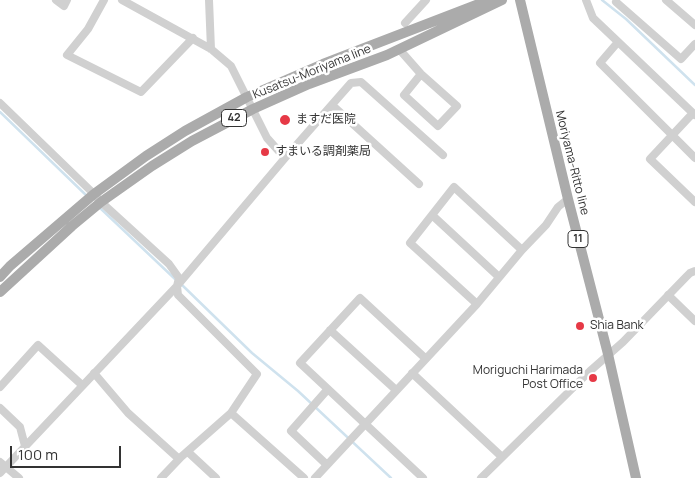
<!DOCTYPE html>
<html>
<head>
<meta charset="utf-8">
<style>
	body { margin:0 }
	#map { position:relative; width:695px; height:478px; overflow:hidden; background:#fff; font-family:Manrope,sans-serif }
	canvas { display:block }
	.scale { position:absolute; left:10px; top:446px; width:111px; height:22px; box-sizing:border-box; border:2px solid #333; border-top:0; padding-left:6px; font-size:15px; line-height:18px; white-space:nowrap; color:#333; -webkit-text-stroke:4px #fff; paint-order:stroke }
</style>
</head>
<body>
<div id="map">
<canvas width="695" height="478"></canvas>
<div class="scale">100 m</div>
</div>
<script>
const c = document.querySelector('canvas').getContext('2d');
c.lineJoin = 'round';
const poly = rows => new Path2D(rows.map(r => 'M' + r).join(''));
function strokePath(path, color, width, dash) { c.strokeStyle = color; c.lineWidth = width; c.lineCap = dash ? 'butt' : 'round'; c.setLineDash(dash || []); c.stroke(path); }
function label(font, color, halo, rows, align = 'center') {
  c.font = font + ' Manrope,"Noto Sans JP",sans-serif'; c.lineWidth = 5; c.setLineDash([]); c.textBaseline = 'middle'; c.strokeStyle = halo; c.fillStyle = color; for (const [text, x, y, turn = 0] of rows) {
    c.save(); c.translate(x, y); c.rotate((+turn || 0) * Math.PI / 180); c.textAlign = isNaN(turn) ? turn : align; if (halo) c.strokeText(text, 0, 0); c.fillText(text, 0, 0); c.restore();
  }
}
const stream = poly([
	[602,0,626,19,695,85],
	[0,112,88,197],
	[99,207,175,279],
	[181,284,252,353,298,391,391,478]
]);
const minor = poly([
	[56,0,64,6,67,0],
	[104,0,88,29,67,55,141,92,193,38],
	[122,0,211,49,231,66,267,138,285,158],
	[209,0,211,49],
	[586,0,593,18,695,115],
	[666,0,695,25],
	[616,2,681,59,695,44],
	[405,23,426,0],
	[618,42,600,63,695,158],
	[399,49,421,74,457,106,438,126,404,95,421,74],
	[0,103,94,194,101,202,169,264,179,278,177,286,178,295,257,374,231,413,181,457,161,478],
	[332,105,419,184],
	[693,113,650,159,695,202],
	[432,215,499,277],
	[668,295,695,321],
	[477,304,410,243,454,187,522,250],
	[330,330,396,390],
	[94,373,128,413,179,459],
	[412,373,502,457],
	[0,387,38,345,82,385],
	[0,408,20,427,25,446],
	[231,413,304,478],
	[188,452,216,478],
	[0,462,19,478],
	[326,464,291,431,328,389],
	[0,473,177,286,285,158,351,83,361,82,443,155],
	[315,478,477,304,522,250,546,225,558,207,568,199],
	[423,478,300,363,360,298,425,358],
	[481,478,590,371,623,342,686,277,690,273,695,271]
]);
const major = poly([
	[520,0,568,199,608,354,636,478],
	[0,277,10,266,94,194,146,156,185,131,247,97,323,64,489,0],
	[0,292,72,226,101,202,152,166,192,141,253,109,309,84,387,55,502,0]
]);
const markers = [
	[285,120,6,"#e63946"],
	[265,152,5,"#e63946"],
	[580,326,5,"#e63946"],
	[593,378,5,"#e63946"]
];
const shields = [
	[234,118,25],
	[578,239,20]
];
const shieldNames = [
	["42",234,118],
	["11",578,239]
];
const streetNames = [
	["Kusatsu-Moriyama line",312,72,-22],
	["Moriyama-Ritto line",572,163,76]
];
const poiNames = [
	["ますだ医院",296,120],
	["すまいる調剤薬局",275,152],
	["Shia Bank",590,326],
	["Moriguchi Harimada",583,371,"right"],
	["Post Office",583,385,"right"]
];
strokePath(stream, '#cfe2ee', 2.5);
strokePath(minor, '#d0d0d0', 8);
strokePath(major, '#ababab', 10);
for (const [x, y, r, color] of markers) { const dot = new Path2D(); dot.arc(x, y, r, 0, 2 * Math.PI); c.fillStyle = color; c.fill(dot); strokePath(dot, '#fff', 2); }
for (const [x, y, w] of shields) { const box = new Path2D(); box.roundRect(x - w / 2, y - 8.5, w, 17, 4); c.fillStyle = '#fff'; c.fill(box); strokePath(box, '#333', 1); }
label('bold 11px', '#333', null, shieldNames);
label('12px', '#333', '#fff', streetNames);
label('12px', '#333', '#fff', poiNames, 'left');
</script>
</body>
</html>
